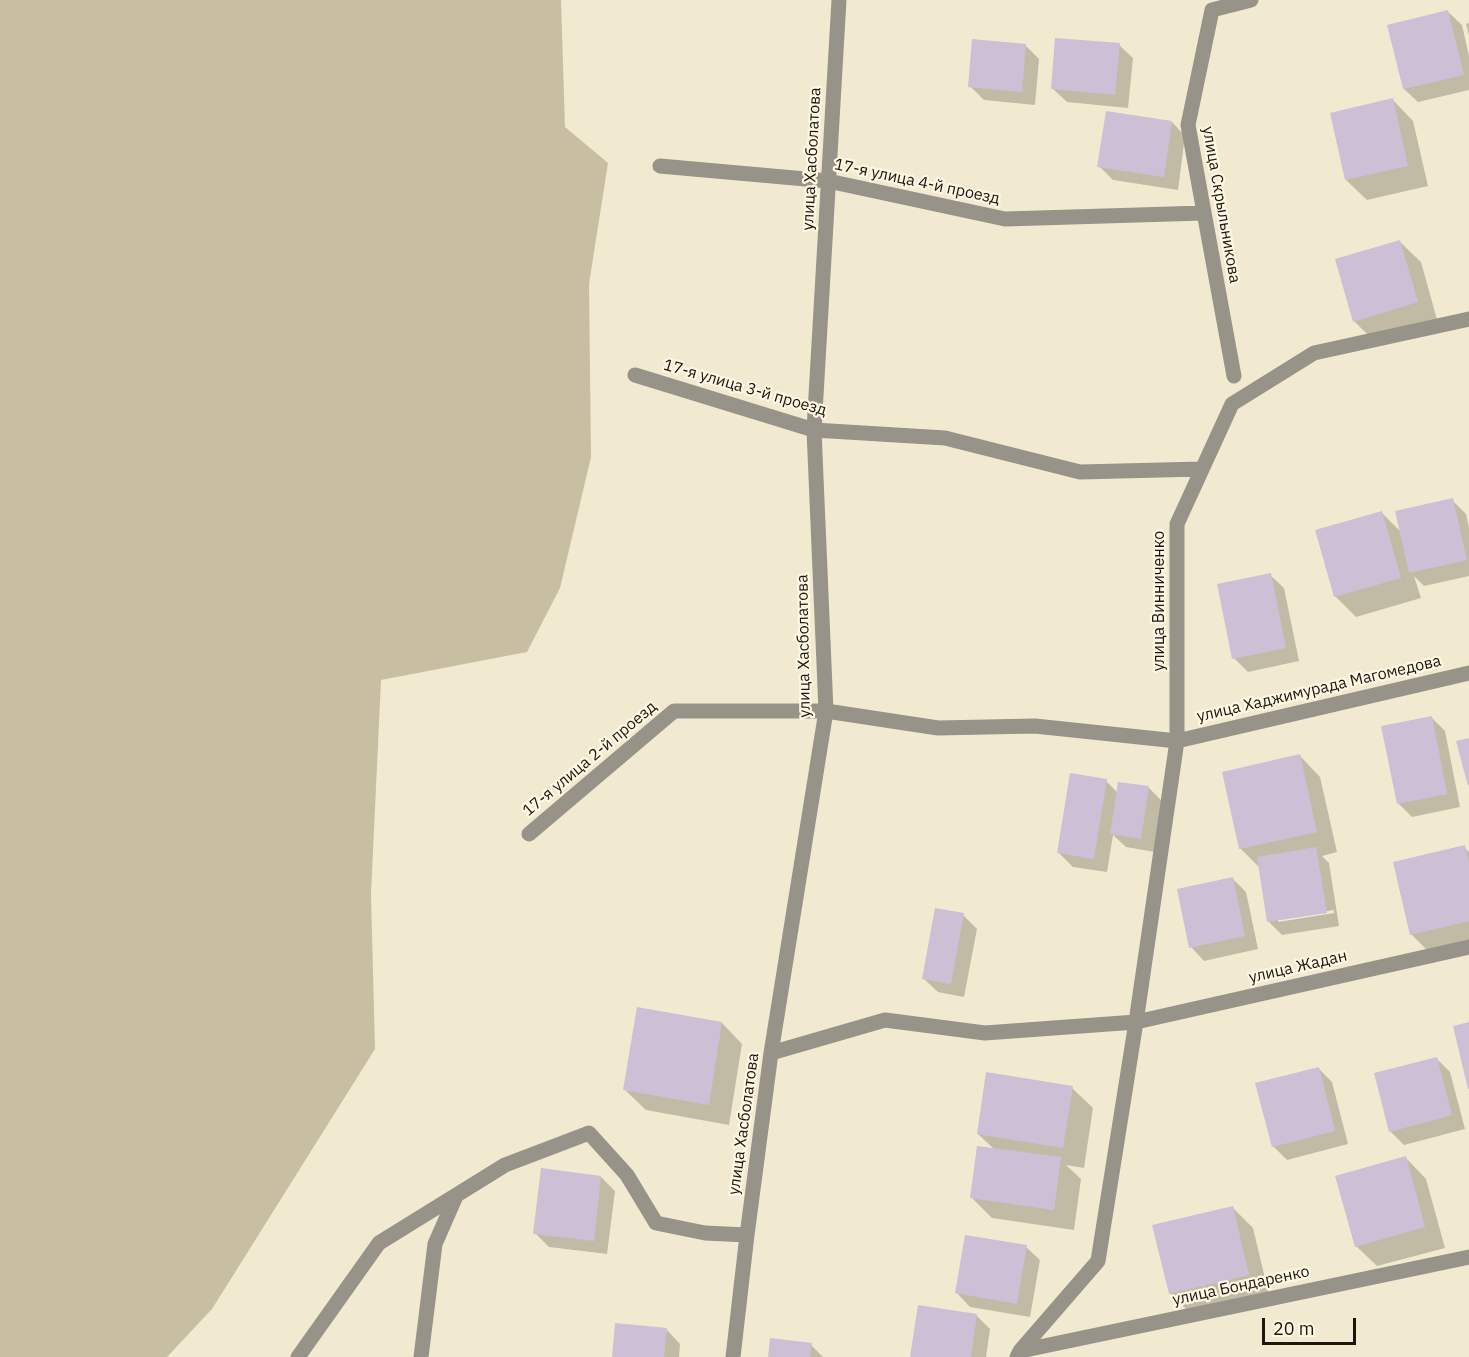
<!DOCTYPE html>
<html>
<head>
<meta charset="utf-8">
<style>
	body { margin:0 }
	#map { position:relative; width:1469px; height:1357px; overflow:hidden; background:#f2ead0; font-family:"IBM Plex Sans",sans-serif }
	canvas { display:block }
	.scale { position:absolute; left:1262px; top:1318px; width:94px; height:27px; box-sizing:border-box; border:3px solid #1a170e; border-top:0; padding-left:8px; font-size:18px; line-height:21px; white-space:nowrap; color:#1a170e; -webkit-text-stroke:4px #fef7e3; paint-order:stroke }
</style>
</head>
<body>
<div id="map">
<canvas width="1469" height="1357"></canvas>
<div class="scale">20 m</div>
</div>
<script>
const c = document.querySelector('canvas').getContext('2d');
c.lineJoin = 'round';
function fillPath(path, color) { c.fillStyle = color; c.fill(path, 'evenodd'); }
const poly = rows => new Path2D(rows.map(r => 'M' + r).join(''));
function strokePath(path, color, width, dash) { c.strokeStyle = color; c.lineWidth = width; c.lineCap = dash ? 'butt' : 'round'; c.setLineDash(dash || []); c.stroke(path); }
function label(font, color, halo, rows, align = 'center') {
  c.font = font + ' "IBM Plex Sans",sans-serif'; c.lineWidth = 4.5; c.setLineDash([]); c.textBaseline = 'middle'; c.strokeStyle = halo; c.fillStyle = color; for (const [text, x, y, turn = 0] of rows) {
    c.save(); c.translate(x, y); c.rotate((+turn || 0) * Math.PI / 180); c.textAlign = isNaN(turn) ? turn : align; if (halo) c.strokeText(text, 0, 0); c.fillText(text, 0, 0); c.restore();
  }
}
const green = poly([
	[0,0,561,0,565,127,608,163,589,284,591,457,560,588,527,652,381,680,371,894,375,1049,212,1309,167,1357,0,1357]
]);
const shadow = poly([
	[1448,12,1462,25,1469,56,1469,90,1418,102,1404,89],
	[1469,23,1469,35,1466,24],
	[1025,45,1039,59,1035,105,984,100,970,86],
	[1119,45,1133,58,1128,108,1067,102,1053,89],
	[1393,100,1413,121,1428,186,1367,200,1346,180,1332,114],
	[1172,122,1185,136,1178,190,1113,180,1099,166],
	[1400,242,1421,262,1438,323,1375,342,1354,321],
	[1452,500,1466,514,1469,528,1469,576,1424,586,1414,576,1421,598,1356,617,1335,596,1381,512,1402,533],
	[1270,575,1284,588,1299,661,1248,672,1234,658],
	[1431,717,1445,731,1460,807,1412,817,1398,803],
	[1300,756,1320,777,1337,852,1322,856,1329,863,1339,926,1282,935,1269,922,1260,868,1240,848],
	[1334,910,1334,913,1278,922,1278,919],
	[1106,781,1118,793,1149,788,1162,801,1155,852,1126,847,1113,835,1107,872,1073,867,1059,853],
	[1464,847,1469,852,1469,946,1432,955,1411,934],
	[1232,878,1246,892,1258,949,1204,961,1191,947],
	[963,915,977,929,964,997,938,992,924,979],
	[722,1023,742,1044,729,1125,646,1110,625,1090],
	[1436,1058,1450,1072,1465,1129,1404,1145,1390,1131],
	[1319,1069,1332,1082,1348,1144,1287,1160,1273,1146],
	[1072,1088,1093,1108,1084,1168,1066,1165,1081,1179,1074,1230,992,1218,972,1198,995,1150,978,1134],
	[1406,1158,1426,1179,1445,1248,1377,1266,1356,1246],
	[601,1177,615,1191,607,1254,549,1247,535,1233],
	[1232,1207,1253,1228,1269,1295,1191,1314,1170,1293],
	[1026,1247,1040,1260,1030,1317,970,1307,957,1293],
	[976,1315,990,1329,986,1357,912,1357],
	[667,1330,680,1344,679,1357,613,1357],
	[811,1345,823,1357,770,1357]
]);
const building = poly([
	[1448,10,1464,75,1403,89,1387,25],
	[1055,38,1120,43,1115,95,1051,89],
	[972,39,1026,44,1022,92,968,87],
	[1393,98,1408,166,1345,180,1330,113],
	[1106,111,1172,121,1164,177,1097,167],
	[1400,240,1418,302,1353,322,1335,259],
	[1453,498,1467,560,1409,573,1395,511],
	[1382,511,1401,578,1334,597,1315,530],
	[1271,573,1286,648,1232,659,1217,584],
	[1432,716,1447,794,1397,804,1381,726],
	[1469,738,1469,785,1468,786,1456,741],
	[1300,754,1317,832,1239,849,1222,772],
	[1070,773,1107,779,1094,859,1057,853],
	[1118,782,1149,786,1141,839,1110,834],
	[1465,845,1469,864,1469,921,1410,935,1393,862],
	[1316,847,1327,913,1267,922,1257,857],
	[1233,877,1245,936,1189,948,1177,889],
	[935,908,964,913,951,984,922,979],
	[637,1007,722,1022,709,1105,623,1090],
	[1469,1022,1469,1089,1468,1089,1453,1026],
	[1437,1057,1452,1115,1389,1132,1374,1073],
	[1319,1067,1335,1131,1272,1147,1255,1083],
	[986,1072,1073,1086,1063,1148,977,1134],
	[977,1146,1061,1157,1054,1210,970,1198],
	[1406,1156,1425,1227,1355,1247,1335,1176],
	[541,1168,601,1176,594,1241,533,1234],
	[1233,1206,1249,1275,1169,1294,1152,1225],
	[965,1235,1027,1245,1017,1304,955,1293],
	[918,1305,977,1314,971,1357,910,1357],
	[615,1323,667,1328,664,1357,612,1357],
	[770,1338,812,1343,810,1357,768,1357]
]);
const minor = poly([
	[660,166,828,181,1005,219,1204,213],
	[635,375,814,430,945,438,1080,472,1202,469],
	[1234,376,1188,125,1212,10,1251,0],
	[529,834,674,711,826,711,938,728,1035,726,1177,741,1469,673],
	[771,1053,885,1020,985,1033,1136,1022,1469,947],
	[1020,1351,1469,1257],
	[298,1357,379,1243,505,1165,589,1133,627,1175,656,1223,705,1233,747,1235],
	[421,1357,435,1244,456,1196],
	[733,1357,747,1235,771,1053,826,711,814,430,839,0],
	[1017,1357,1020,1351,1098,1261,1136,1022,1177,741,1177,524,1232,404,1314,353,1469,319]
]);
const streetNames = [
	["улица Хасболатова",812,159,-87],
	["17-я улица 4-й проезд",917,182,12],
	["улица Скрыльникова",1221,205,80],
	["17-я улица 3-й проезд",745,388,16],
	["улица Винниченко",1159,601,-90],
	["улица Хасболатова",804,646,-91],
	["улица Хаджимурада Магомедова",1319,689,-13],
	["17-я улица 2-й проезд",590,759,-40],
	["улица Жадан",1298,967,-13],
	["улица Хасболатова",744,1124,-82],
	["улица Бондаренко",1241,1286,-12]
];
fillPath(green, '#c8bfa3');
fillPath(shadow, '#0003');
fillPath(building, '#ccbfd6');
strokePath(minor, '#979389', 15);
label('16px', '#1a170e', '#fef7e3', streetNames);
</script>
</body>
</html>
